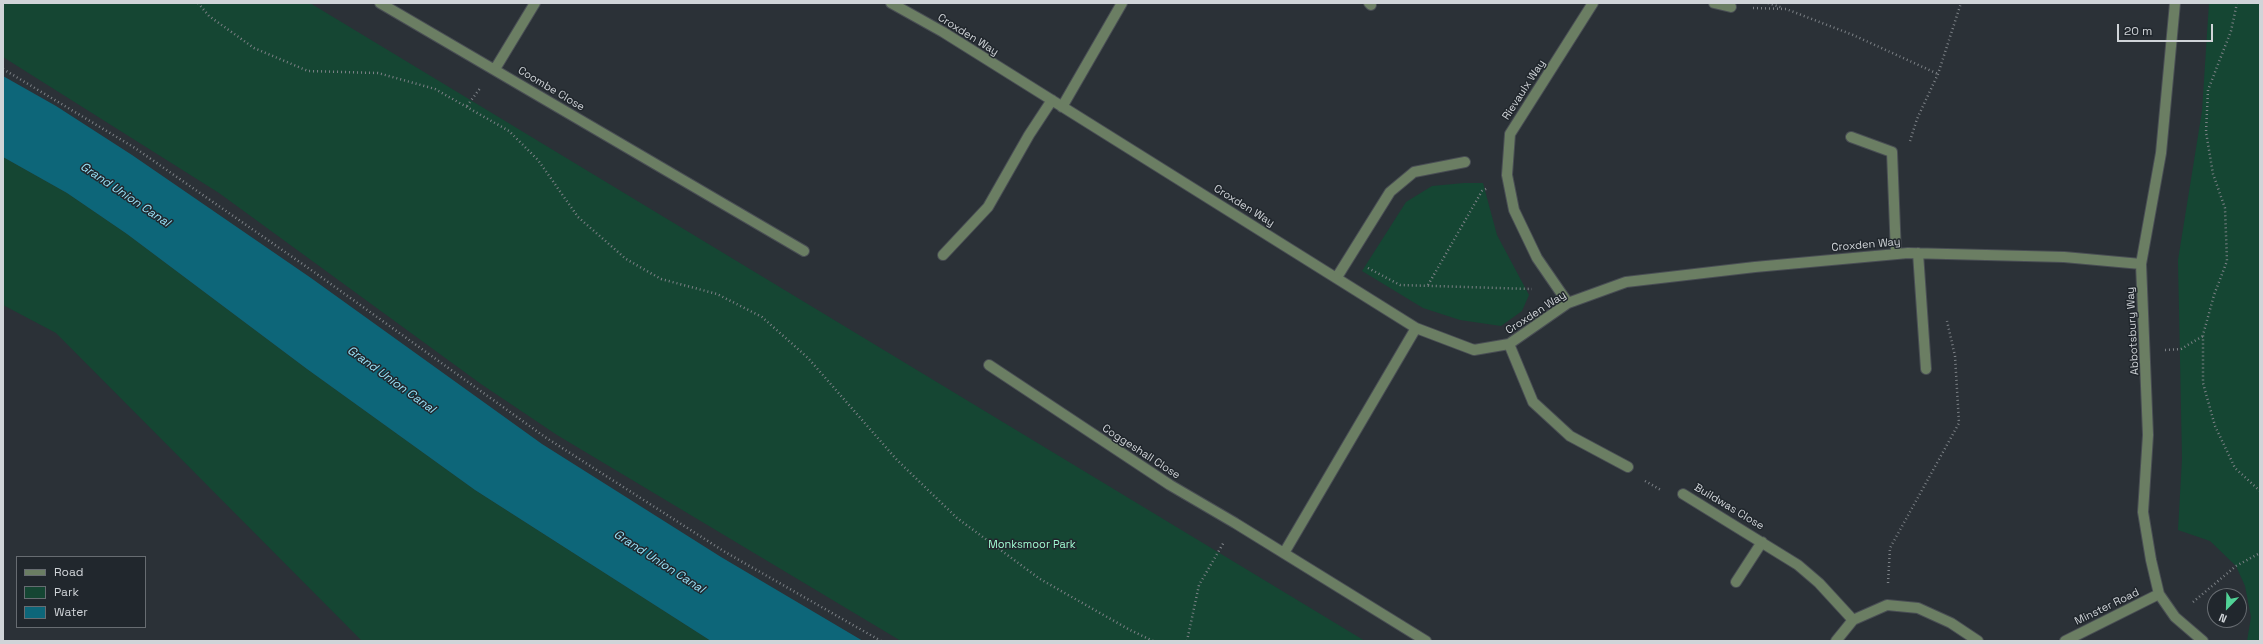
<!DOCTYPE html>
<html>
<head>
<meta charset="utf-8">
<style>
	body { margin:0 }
	#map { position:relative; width:2263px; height:644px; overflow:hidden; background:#2b3137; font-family:"Space Grotesk",sans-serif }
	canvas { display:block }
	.frame { position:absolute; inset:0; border:4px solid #d0d4d8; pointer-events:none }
	.legend { position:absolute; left:16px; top:556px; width:130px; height:72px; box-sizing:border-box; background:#21272d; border:1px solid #676c71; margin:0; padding:5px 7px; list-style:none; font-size:12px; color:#d0d4d8 }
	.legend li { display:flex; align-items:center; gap:8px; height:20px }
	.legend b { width:20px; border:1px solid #676c71 }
	.north { position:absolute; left:2207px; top:588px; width:40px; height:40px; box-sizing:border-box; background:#21272d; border:1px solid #676c71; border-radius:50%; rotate:203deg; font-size:11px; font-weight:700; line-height:16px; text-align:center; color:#d0d4d8 }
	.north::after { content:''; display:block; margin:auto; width:14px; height:18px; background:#51d397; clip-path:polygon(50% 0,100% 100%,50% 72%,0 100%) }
	.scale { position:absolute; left:2117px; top:24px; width:96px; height:18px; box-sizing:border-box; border:2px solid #d0d4d8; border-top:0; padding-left:5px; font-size:12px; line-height:14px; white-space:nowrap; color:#d0d4d8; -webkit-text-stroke:3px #21272d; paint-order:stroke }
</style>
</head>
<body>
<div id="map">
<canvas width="2263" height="644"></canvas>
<div class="frame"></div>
<ul class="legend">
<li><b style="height:5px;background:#6b7e63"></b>Road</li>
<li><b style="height:11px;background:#154633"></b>Park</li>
<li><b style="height:11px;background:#0d6679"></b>Water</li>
</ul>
<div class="north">N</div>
<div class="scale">20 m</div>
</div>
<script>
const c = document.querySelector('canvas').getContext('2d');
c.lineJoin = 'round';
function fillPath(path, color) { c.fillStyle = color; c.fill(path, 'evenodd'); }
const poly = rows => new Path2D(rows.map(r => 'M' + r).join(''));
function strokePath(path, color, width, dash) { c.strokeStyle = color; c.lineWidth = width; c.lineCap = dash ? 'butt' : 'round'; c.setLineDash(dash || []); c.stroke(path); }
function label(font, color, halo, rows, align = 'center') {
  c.font = font + ' "Space Grotesk",sans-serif'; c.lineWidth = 3; c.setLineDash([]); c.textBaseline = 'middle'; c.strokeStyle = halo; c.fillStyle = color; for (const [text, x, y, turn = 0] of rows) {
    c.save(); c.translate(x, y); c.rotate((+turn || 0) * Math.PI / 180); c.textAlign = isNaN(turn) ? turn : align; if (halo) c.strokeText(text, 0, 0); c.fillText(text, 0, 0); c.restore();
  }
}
const green = poly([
	[3,3,310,3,1365,641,901,641,557,435,481,384,219,193,3,57],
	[2209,3,2260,3,2260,641,2247,641,2251,617,2245,586,2236,566,2210,541,2178,530,2182,459,2178,260,2202,111],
	[3,157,67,193,127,234,307,369,475,490,711,641,362,641,56,333,3,305],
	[1464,183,1483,183,1497,235,1529,295,1522,311,1501,326,1460,320,1423,308,1362,271,1406,202,1432,186]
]);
const water = poly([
	[3,76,56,106,132,155,311,278,542,444,721,557,863,641,711,641,475,490,307,369,127,234,67,193,3,157]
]);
const path = poly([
	[198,3,209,16,254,48,308,71,378,73,435,89,509,131,538,160,578,217,626,259,661,279,717,294,762,317,808,358,897,460,957,518,1040,579,1130,630,1153,641],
	[1768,3,1783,8],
	[2237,3,2231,31,2208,90,2206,132,2213,174,2225,208,2227,261,2214,295,2203,335,2203,383,2215,426,2235,468,2260,491],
	[1753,8,1786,9,1853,35,1938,74],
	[3,69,135,148,314,272,545,437,725,552,881,641],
	[467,106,481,87],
	[1910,141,1917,119,1938,74,1961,3],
	[1368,268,1400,285,1532,289],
	[1428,285,1482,191,1488,188],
	[2165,350,2181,349,2203,336],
	[1645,481,1661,490],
	[1888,583,1890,548,1959,423,1955,356,1947,321],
	[2193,602,2236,566,2260,553],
	[1187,641,1199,585,1224,542]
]);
const minor = poly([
	[380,3,804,251],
	[891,3,943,32,1416,328,1474,350,1509,344,1568,303,1626,282,1755,267,1908,253,2064,257,2141,264],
	[1369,3,1371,5],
	[1714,3,1731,7],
	[2175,3,2161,153,2141,264,2148,435,2143,512,2151,560,2159,594,2175,617,2203,641],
	[495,69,535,3],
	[1062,107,1122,3],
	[1851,137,1892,152,1896,254],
	[1918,253,1926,369],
	[943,255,988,207,1029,135,1052,100],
	[1337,277,1390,192,1414,172,1465,162],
	[1568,303,1537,258,1514,210,1507,175,1510,134,1593,3],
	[1509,344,1533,402,1570,436,1628,467],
	[989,365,1170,485,1235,523,1426,641],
	[1683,494,1798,565,1819,583,1853,620],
	[1284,553,1416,328],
	[1736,582,1762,542],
	[1836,641,1853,620,1887,605,1918,608,1951,623,1978,641],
	[2065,641,2159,594]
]);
const streetNames = [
	["Croxden Way",968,35,32],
	["Coombe Close",551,89,31],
	["Rievaulx Way",1524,90,-57],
	["Croxden Way",1244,206,32],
	["Croxden Way",1866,245,-5],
	["Croxden Way",1536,313,-33],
	["Abbotsbury Way",2133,331,-93],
	["Coggeshall Close",1141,452,33],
	["Buildwas Close",1729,507,31],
	["Minster Road",2107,607,-26]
];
const parkNames = [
	["Monksmoor Park",1032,545]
];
const waterNames = [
	["Grand Union Canal",125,195,34],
	["Grand Union Canal",391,380,36],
	["Grand Union Canal",659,562,33]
];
fillPath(green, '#154633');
fillPath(water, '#0d6679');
strokePath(minor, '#494e54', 12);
strokePath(path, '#7c8186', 2.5, [1, 3]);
strokePath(minor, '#6b7e63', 10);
label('11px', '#d0d4d8', '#21272d', streetNames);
label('11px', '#9ffad1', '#21272d', parkNames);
label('italic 12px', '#97e1f7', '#21272d', waterNames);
</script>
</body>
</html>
